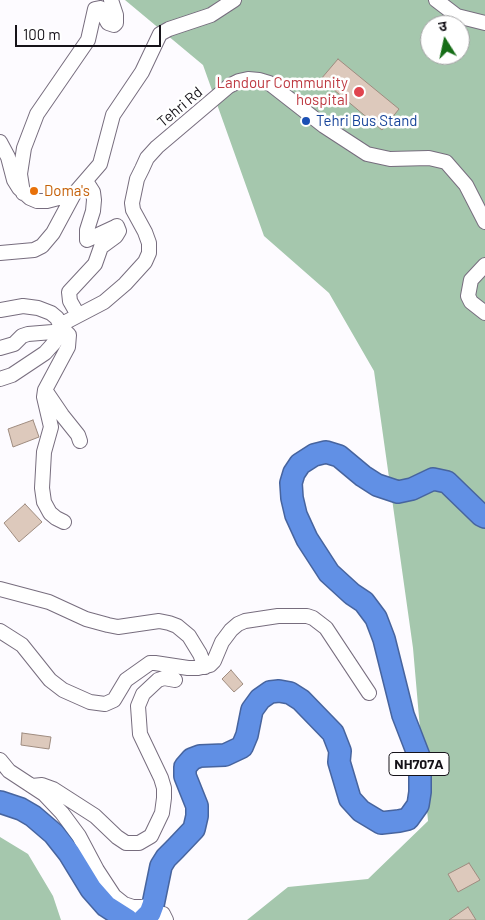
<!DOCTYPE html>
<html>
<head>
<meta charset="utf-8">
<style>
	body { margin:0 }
	#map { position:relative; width:485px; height:920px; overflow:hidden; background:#fdfbff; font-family:Barlow,"Noto Sans Devanagari",sans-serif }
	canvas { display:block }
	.north { position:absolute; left:420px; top:15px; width:50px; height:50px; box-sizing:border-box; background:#fff; border:1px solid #a2a1a3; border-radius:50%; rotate:350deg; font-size:14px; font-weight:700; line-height:20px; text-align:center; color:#161319 }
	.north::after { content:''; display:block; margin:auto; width:18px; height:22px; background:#166d17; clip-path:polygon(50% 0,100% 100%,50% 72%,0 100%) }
	.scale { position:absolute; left:15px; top:25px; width:146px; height:22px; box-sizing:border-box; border:2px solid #161319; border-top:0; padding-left:6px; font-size:15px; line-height:18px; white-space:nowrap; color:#161319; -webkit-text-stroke:4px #fff; paint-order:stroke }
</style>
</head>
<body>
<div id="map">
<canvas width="485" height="920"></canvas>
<div class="north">उ</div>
<div class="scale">100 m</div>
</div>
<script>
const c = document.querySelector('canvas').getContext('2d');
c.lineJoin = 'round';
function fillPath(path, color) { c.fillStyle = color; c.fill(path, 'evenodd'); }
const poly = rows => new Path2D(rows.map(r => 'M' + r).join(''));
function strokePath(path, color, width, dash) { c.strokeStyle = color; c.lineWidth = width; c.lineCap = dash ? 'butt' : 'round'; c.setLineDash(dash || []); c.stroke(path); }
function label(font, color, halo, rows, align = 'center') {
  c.font = font + ' Barlow,sans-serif'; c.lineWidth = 5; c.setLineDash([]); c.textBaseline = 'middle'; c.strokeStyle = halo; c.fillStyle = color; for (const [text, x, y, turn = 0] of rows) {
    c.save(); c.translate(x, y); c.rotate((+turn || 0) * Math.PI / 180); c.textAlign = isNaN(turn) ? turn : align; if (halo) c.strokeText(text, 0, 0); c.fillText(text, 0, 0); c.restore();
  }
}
const forest = poly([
	[125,0,485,0,485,920,247,920,288,887,368,879,428,821,413,648,374,371,329,293,264,236,203,65],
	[430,25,460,25,460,55,430,55],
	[0,837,28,854,53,896,61,920,0,920]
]);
const building = poly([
	[338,59,399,109,382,130,321,79,338,59],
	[33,420,39,437,13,447,8,429,33,420],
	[25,504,42,522,19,542,4,523,25,504],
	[231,670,243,684,234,692,222,679,231,670],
	[22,733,51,737,49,749,21,745,22,733],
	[469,863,480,880,458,892,448,874,469,863],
	[468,907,476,920,449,920,468,907]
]);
const minor = poly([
	[436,0,457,16,485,23],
	[0,142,8,157,14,180,19,188,30,198,37,201,47,201,74,194],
	[23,193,20,174,24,148,37,114,88,40,95,9,100,8,108,23,114,25,116,23,116,15,111,0],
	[0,253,34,250,42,246,53,233,74,194,100,164,113,115,142,72,160,34,169,29,211,15,234,0],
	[485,265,471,280,468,296,471,302,485,313],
	[0,310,23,306,38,308,51,313,57,318,60,325,58,336,54,343,45,353,12,375,0,379],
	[78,315,70,301,69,292,95,264,101,247,116,236,119,231,117,226,115,227,87,240,87,230,93,211,94,200,93,192,86,181],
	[60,325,104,302,125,284,145,262,149,253,149,243,145,232,133,210,132,203,137,179,142,169,147,158,157,147,229,86,239,81,248,79,259,80,269,83,324,126,367,154,390,159,429,158,446,162,466,185,485,222],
	[0,348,14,344,22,336,28,334,65,331,69,335,68,347,45,390,44,397,51,427,44,452,42,488,44,502,50,513,56,518,64,522],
	[45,390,62,415,78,435,80,441],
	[0,589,49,602,86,619,108,625,118,627,159,621,169,623,177,626,189,636,200,654,205,667],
	[0,631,22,645,50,680,63,690,90,702,105,704,114,700,126,680,150,663,155,663,188,668,198,668,210,665,214,661,222,642,231,630,238,624,245,621,278,616,307,616,313,618,326,628,369,693],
	[0,760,9,771,44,794,62,813,79,836,97,870,114,896,124,904,133,907,142,907,153,905],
	[32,786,42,785,53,789,95,816,117,837,126,843,139,843,151,836,162,813,164,798,164,788,161,778,140,734,138,706,143,694,158,680,164,678,175,680],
	[150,913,163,914,166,920]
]);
const highway = poly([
	[0,802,21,809,33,816,54,834,69,853,91,889,106,906,128,920],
	[143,920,150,913,153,905,161,866,166,858,175,849,194,829,197,816,197,806,185,776,185,767,192,759,200,756,225,755,242,747,247,735,252,710,260,699,270,692,279,691,290,693,301,700,333,733,340,751,339,762,350,799,361,811,381,823,399,821,408,819,418,805,420,792,420,759,403,715,384,639,376,618,364,602,352,594,329,573,307,539,296,515,292,498,291,483,294,473,300,464,314,455,326,452,339,456,363,476,377,485,398,492,412,489,433,479,447,482,481,515,485,517]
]);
const markers = [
	[359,92,6,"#e0444e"],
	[306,121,5,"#1a4fb4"],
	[34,191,5,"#e8710a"]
];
const shields = [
	[419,764,60]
];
const shieldNames = [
	["NH707A",419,764]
];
const healthNames = [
	["Landour Community",348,83],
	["hospital",348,100]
];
const streetNames = [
	["Tehri Rd",180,107,-40]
];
const transitNames = [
	["Tehri Bus Stand",316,121]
];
const foodNames = [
	["Doma's",44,191]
];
fillPath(forest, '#a5c7ad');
fillPath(building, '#ddc9bc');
strokePath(building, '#9f8c80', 1);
strokePath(minor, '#776d7e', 16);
strokePath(highway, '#47649e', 24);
strokePath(minor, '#fff', 14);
strokePath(highway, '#6190e5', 21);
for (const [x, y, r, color] of markers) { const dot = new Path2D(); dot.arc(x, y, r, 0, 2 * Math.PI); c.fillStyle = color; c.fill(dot); strokePath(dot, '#fff', 2); }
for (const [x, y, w] of shields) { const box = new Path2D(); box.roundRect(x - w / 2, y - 11.5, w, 23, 4); c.fillStyle = '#fff'; c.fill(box); strokePath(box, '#161319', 1); }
label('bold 14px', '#161319', null, shieldNames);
label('15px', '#be3a42', '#fff', healthNames, 'right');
label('15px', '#161319', '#fff', streetNames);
label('15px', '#164399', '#fff', transitNames, 'left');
label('15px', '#c56008', '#fff', foodNames, 'left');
</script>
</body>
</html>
